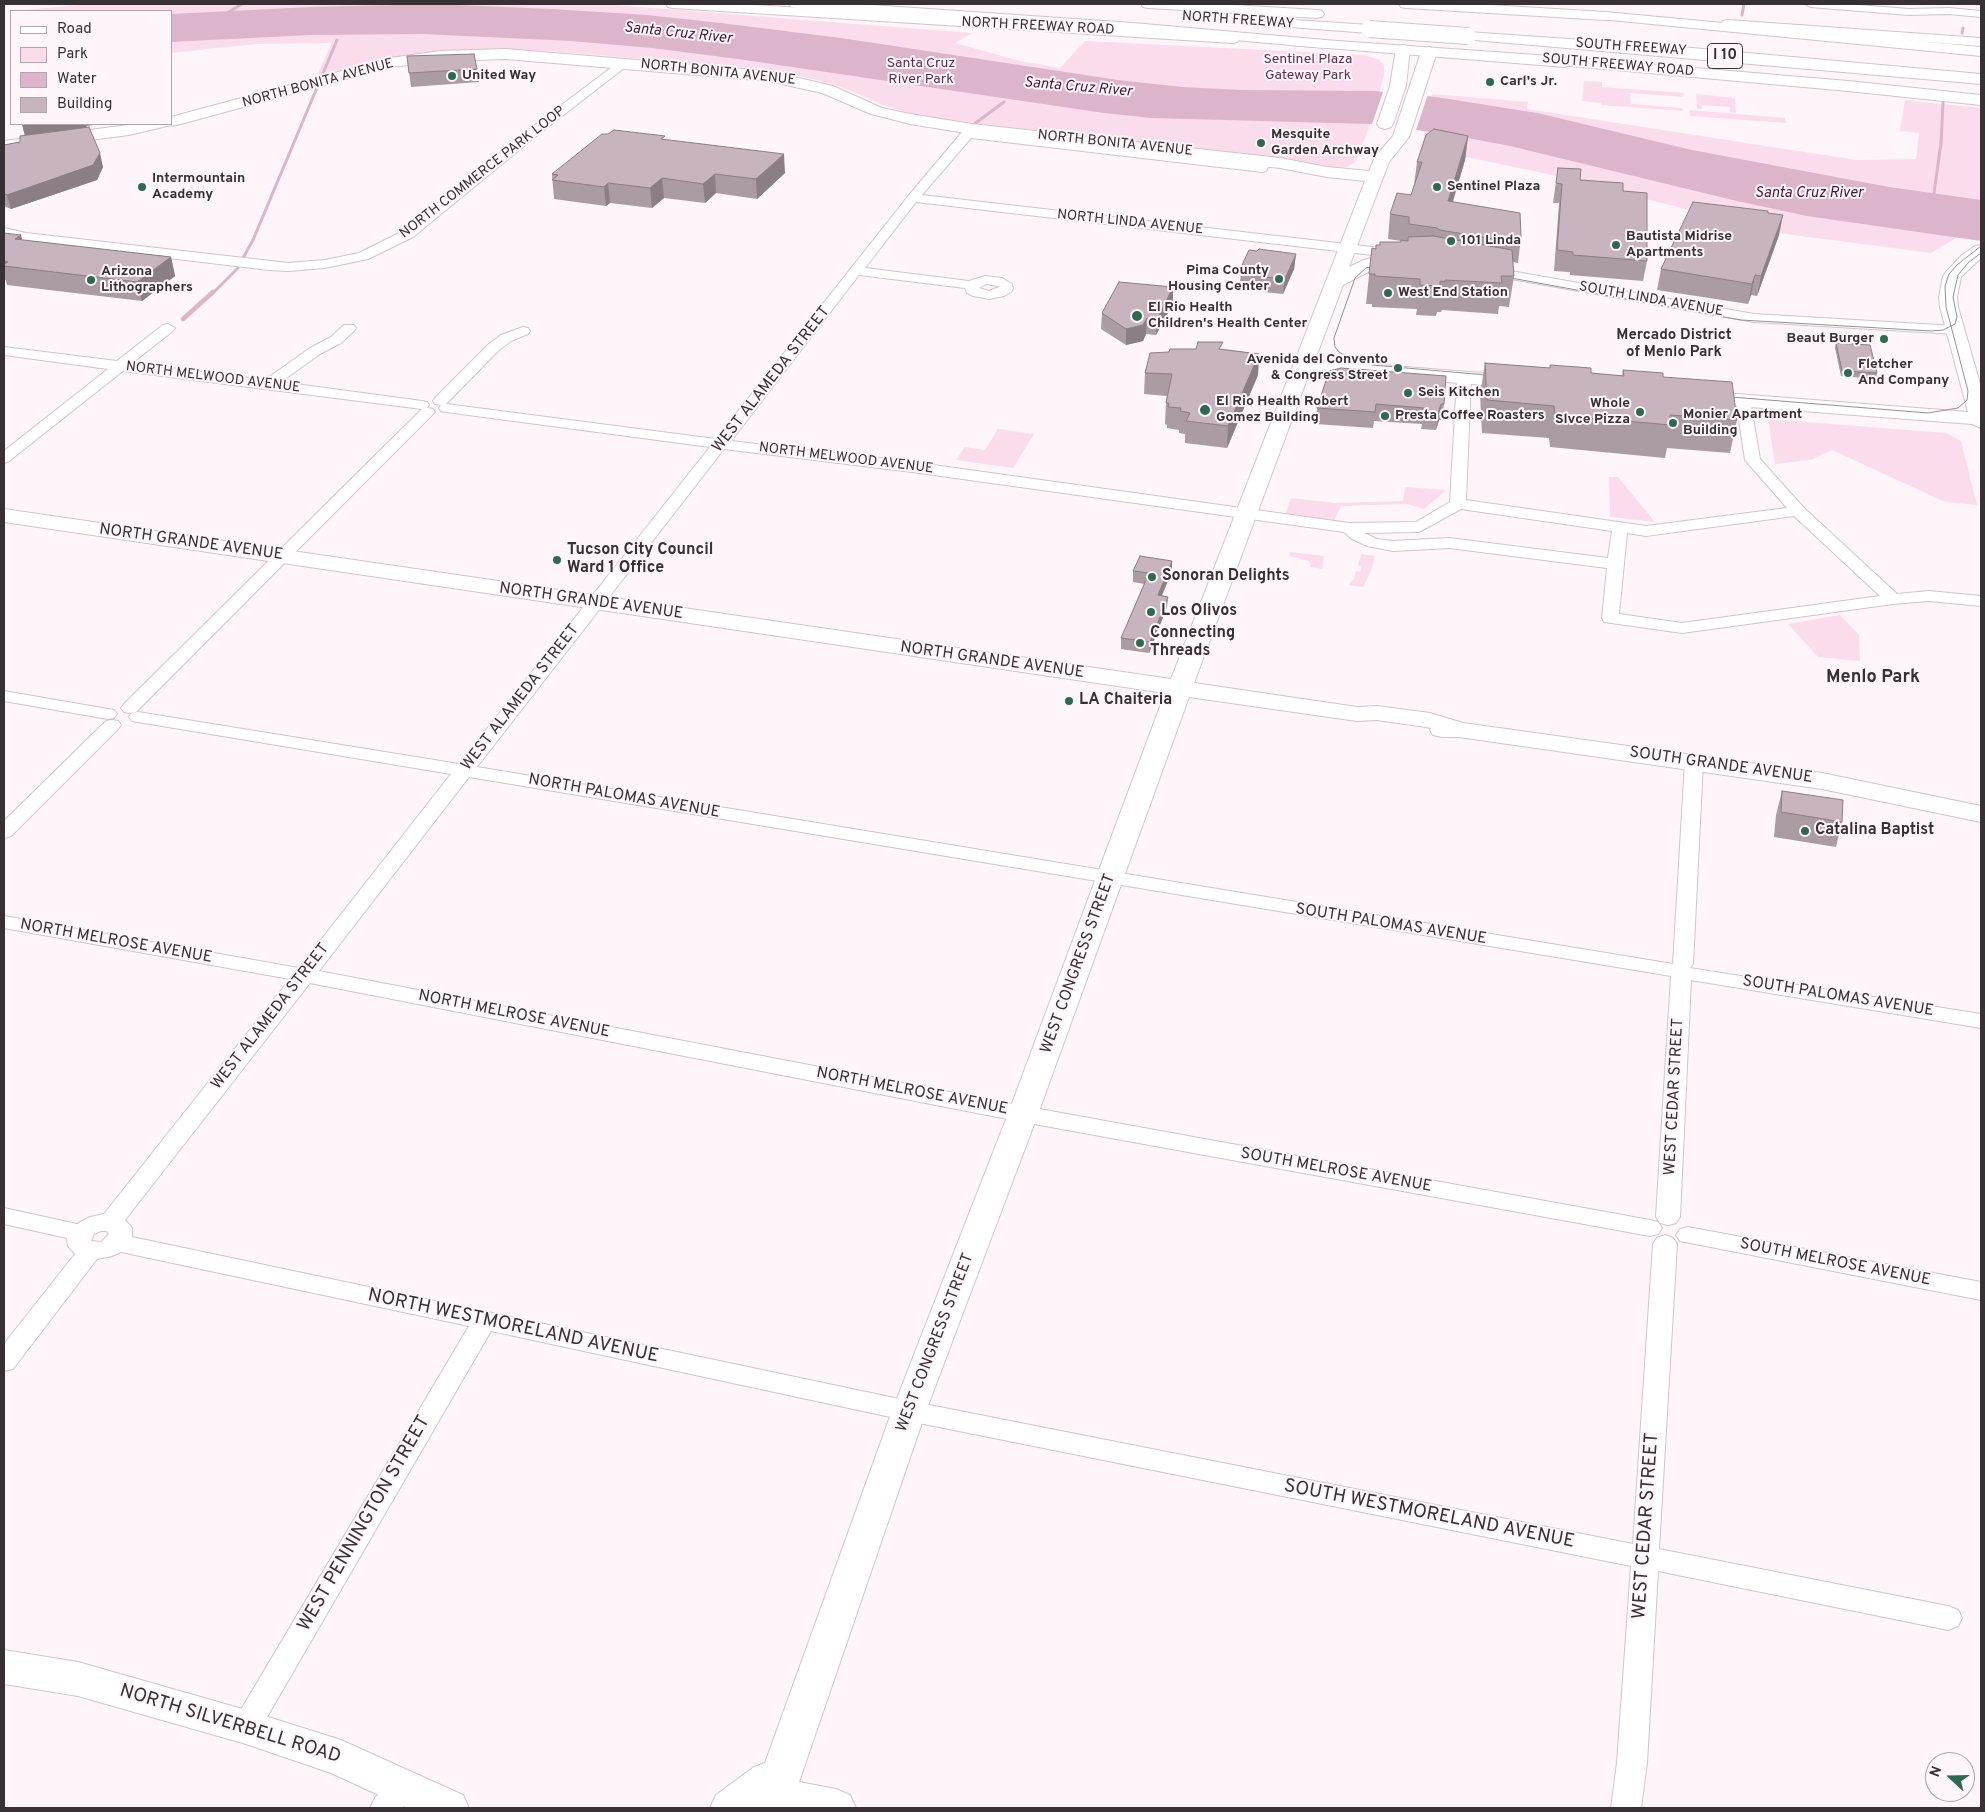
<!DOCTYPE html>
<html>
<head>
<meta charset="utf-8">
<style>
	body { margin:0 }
	#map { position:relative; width:1985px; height:1812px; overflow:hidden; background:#fdf5f9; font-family:Overpass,sans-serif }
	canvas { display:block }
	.frame { position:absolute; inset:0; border:5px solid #373034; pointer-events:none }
	.legend { position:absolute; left:10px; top:10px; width:162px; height:115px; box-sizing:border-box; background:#fdf5f9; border:1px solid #aea6aa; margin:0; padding:6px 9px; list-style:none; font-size:15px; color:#373034 }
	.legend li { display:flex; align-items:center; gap:10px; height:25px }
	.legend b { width:25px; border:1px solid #aea6aa }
	.north { position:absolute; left:1925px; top:1752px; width:50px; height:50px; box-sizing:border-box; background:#fdf5f9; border:1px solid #aea6aa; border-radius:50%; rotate:291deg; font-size:14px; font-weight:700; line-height:20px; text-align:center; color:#373034 }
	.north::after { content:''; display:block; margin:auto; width:18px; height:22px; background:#306952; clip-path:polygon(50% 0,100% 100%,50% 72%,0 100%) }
</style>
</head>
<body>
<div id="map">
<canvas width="1985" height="1812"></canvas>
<div class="frame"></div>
<ul class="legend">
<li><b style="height:6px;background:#fff"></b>Road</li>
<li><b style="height:14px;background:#fbdcec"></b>Park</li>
<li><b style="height:14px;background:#dcb5ca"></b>Water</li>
<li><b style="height:14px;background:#c7b4be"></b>Building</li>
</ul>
<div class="north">N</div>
</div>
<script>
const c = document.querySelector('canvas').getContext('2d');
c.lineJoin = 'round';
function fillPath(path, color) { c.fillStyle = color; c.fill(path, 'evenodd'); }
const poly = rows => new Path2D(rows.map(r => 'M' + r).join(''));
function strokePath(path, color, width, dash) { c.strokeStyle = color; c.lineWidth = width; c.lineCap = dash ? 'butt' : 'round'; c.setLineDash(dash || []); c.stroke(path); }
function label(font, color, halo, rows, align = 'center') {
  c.font = font + ' Overpass,sans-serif'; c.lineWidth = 4; c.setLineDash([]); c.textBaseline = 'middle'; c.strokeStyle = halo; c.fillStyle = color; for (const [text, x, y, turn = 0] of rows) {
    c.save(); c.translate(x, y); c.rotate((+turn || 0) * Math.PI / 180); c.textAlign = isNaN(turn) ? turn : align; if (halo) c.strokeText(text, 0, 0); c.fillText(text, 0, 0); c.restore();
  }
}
const green = poly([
	[87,4,602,4,972,33,955,43,1020,61,1060,68,1085,41,1364,55,1378,59,1384,65,1384,75,1370,125,1355,162,1347,167,1333,168,1293,160,941,119,912,114,883,105,847,89,817,80,772,70,550,51,500,50,410,56,317,75,332,43,257,44,171,53,171,11,16,11],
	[1584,81,1602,82,1602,87,1684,93,1683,97,1630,93,1631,104,1682,108,1683,111,1601,105,1601,103,1582,101],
	[1432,94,1528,102,1527,109,1856,160,1916,159,1919,133,1900,131,1905,100,1981,108,1981,223,1931,253,1778,233,1557,176,1462,156,1421,150],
	[1696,94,1735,98,1736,113,1730,112,1730,107,1702,105,1702,109,1697,109],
	[1690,110,1785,118,1786,123,1690,116],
	[1768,419,1946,433,1961,441,1977,505,1945,502,1832,450,1811,460,1775,464],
	[998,429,1034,434,1013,468,956,460,965,447,985,450],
	[1609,477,1618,477,1655,522,1610,517],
	[1405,487,1446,490,1424,509,1407,504,1341,506,1334,521,1285,515,1291,498,1335,503,1403,501],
	[1290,552,1324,556,1322,569,1311,567,1309,561,1289,556],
	[1361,554,1375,556,1371,571,1363,587,1348,585,1354,579,1356,571,1360,572,1362,566,1358,566],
	[1840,615,1859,635,1860,661,1818,657,1788,624]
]);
const water = poly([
	[434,4,552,9,647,15,721,23,841,38,1118,80,1182,87,1243,90,1374,91,1436,97,1537,113,1692,150,1889,187,1981,200,1981,241,1807,216,1737,201,1510,146,1447,134,1370,124,1152,118,1104,113,738,59,652,48,571,41,423,34,311,35,171,42,171,14,311,7]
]);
const pier = poly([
	[1384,89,1428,94,1415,133,1371,127]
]);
const streamFar1 = poly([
	[227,13,242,4],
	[1742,15,1744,4],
	[1962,33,1963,28],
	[973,125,1004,102],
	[1933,200,1941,143,1943,103],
	[243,258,253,240,337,40],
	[212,294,238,268]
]);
const stream = poly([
	[183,319,213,292]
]);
const street = poly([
	[1805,4,1846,4,1909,9,1949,8,1981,11,1981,17,1949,14,1909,15,1810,7,1805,4],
	[624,60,630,63,628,65,535,137,413,237,368,259,325,268,288,271,269,270,26,241,4,236,4,228,26,233,288,263,325,260,359,253,403,231,527,131,620,61,624,60],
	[972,125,978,129,976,132,1258,164,1261,158,1265,157,1271,161,1266,171,1262,172,971,138,922,195,1398,250,1405,254,1398,258,916,202,865,268,969,281,985,276,1002,278,1012,284,1013,289,1011,292,1004,296,989,299,973,296,967,293,965,288,859,275,731,441,912,462,1349,523,1416,522,1450,502,1457,378,1459,375,1464,374,1469,375,1471,378,1466,500,1646,526,1787,508,1745,460,1736,400,1738,397,1743,396,1748,397,1750,400,1760,459,1804,508,1897,594,1929,591,1981,596,1981,606,1929,601,1893,604,1682,633,1604,622,1602,618,1607,568,1449,548,1393,551,1367,546,1352,539,1344,532,912,472,724,449,477,767,1673,964,1685,762,1687,758,1694,756,1701,758,1703,762,1693,964,1690,968,1981,1014,1981,1028,1691,980,1680,1217,1676,1223,1668,1225,1660,1223,1656,1217,1671,976,469,777,319,971,1023,1106,1650,1220,1658,1222,1662,1228,1658,1234,1650,1236,1023,1122,310,983,125,1220,132,1228,132,1237,909,1401,1633,1544,1653,1244,1657,1238,1665,1235,1673,1238,1677,1244,1659,1549,1948,1606,1958,1610,1962,1618,1958,1626,1948,1630,1658,1571,1647,1763,1641,1808,1611,1808,1617,1763,1631,1566,909,1421,491,1331,256,1736,246,1740,236,1736,232,1727,236,1718,469,1326,121,1252,112,1256,97,1259,13,1369,4,1371,4,1344,75,1254,68,1246,67,1238,4,1224,4,1208,77,1224,90,1217,104,1214,290,979,4,928,4,916,299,968,451,774,138,722,132,721,129,717,132,713,138,712,459,764,710,447,446,412,441,411,439,408,441,405,435,404,433,401,435,398,489,344,501,335,523,327,528,328,530,331,528,334,511,341,499,350,446,404,716,439,909,195,963,131,972,125],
	[986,284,998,286,999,287,989,291,979,288,986,284],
	[1461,509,1612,531,1608,558,1449,538,1393,541,1377,539,1364,533,1419,532,1461,509],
	[1794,516,1880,596,1682,623,1619,614,1627,533,1646,536,1794,516],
	[101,1231,107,1231,109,1234,101,1242,91,1241,94,1234,101,1231],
	[1488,267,1754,314,1956,326,1963,330,1956,334,1754,322,1483,274,1481,271,1488,267],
	[168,324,175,328,173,331,132,363,265,380,310,348,331,337,344,325,354,325,356,328,354,331,341,343,320,354,281,382,422,401,427,402,429,405,427,408,433,409,435,412,136,712,130,713,124,712,121,708,124,704,422,409,123,371,9,461,4,463,4,451,108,369,4,355,4,347,117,361,163,325,168,324],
	[4,691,108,709,114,710,117,714,114,718,108,719,4,701,4,691],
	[112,720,118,721,121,725,118,729,11,836,4,838,4,821,106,721,112,720],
	[1688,1227,1981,1282,1981,1300,1680,1241,1676,1235,1680,1229,1688,1227],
	[401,1773,411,1777,416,1786,402,1808,370,1808,375,1798,391,1777,401,1773]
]);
const secondary = poly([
	[1728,20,1981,38,1981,46,1723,27,1721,24,1723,21,1728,20],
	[1403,45,1408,46,1410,49,1406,86,1393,124,1391,127,1385,129,1379,127,1377,124,1390,86,1396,49,1398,46,1403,45],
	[1429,47,1434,49,1437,52,1409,137,1389,162,1349,267,1364,260,1384,255,1406,254,1412,255,1415,259,1412,263,1406,264,1376,268,1343,285,1315,360,1521,376,1528,378,1531,382,1528,386,1521,388,1310,371,1194,683,1357,707,1377,706,1430,713,1463,723,1822,773,1981,806,1981,822,1822,789,1459,737,1442,737,1433,735,1430,730,1431,728,1426,727,1377,720,1357,721,1189,697,1038,1114,926,1411,799,1782,836,1789,850,1795,856,1808,710,1808,716,1795,754,1767,765,1763,892,1411,1008,1114,1165,693,4,522,4,509,1171,679,1365,181,1327,177,1280,168,972,134,910,124,871,114,822,93,768,81,506,59,441,61,391,67,177,125,167,126,129,135,4,151,4,141,136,124,171,124,171,117,390,58,441,51,506,49,768,71,833,86,882,108,910,114,972,124,1280,158,1327,167,1369,171,1375,157,1393,136,1421,52,1424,49,1429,47],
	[1565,57,1848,81,1981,95,1981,105,1848,91,1560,65,1557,62,1560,59,1565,57],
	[1981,245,1981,258,1961,277,1957,297,1958,307,1981,387,1981,428,1972,424,1698,403,1691,401,1688,397,1691,393,1698,391,1968,412,1940,307,1939,297,1943,276,1946,272,1962,255,1975,246,1981,245],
	[4,1650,78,1662,246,1710,341,1740,463,1795,469,1808,407,1808,331,1773,246,1744,78,1696,4,1684,4,1650]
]);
const primary = poly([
	[666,4,738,4,1232,35,1237,36,1239,39,1237,42,1232,43,673,8,668,7,666,4],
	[1399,4,1473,4,1605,12,1610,13,1612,16,1610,19,1605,20,1406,8,1401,7,1399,4],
	[1295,38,1565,57,1570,59,1573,62,1570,65,1565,67,1290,45,1288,42,1290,39,1295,38]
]);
const highway = poly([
	[789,4,856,4,1133,23,1325,40,1330,41,1332,44,1330,47,1325,48,1133,31,796,8,791,7,789,4],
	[1141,4,1217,4,1317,10,1322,11,1324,14,1322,17,1317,18,1148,8,1143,7,1141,4],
	[1605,12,1981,47,1981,56,1600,19,1598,16,1600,13,1605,12],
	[1295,20,1369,25,1374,26,1376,29,1374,32,1369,33,1290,27,1288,24,1290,21,1295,20],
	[1468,32,1670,46,1981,74,1981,84,1463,39,1461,36,1463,33,1468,32]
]);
const tram = poly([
	[1384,263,1366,268,1355,278,1334,338,1335,347,1339,352,1351,359,1372,365,1498,376],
	[1500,276,1741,320,1931,331,1943,330,1955,324,1957,317,1953,297,1958,275,1968,263,1981,253],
	[1719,396,1928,413,1958,408,1967,400,1968,391,1946,307,1945,286,1949,274,1957,265,1981,246]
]);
const highwayBridge = poly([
	[1369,29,1468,36]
]);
const wall = poly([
	[407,56,477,69,479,82,411,87],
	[22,124,86,126,103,167,97,180,11,209,4,206,4,145,20,142,25,136],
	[1468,136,1465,160,1453,202,1521,237,1518,263,1513,262,1514,276,1509,307,1499,306,1498,314,1442,310,1441,312,1437,312,1436,316,1416,315,1417,309,1372,307,1372,304,1366,304,1372,248,1375,249,1379,245,1401,242,1401,241,1388,239,1390,214,1411,195,1414,185,1417,162],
	[665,139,785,173,757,199,716,193,705,203,664,198,652,208,610,203,606,206,554,199,552,174],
	[1558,168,1580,180,1623,191,1647,261,1643,281,1570,275,1570,272,1554,271,1559,203,1553,203],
	[1768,213,1779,235,1757,296,1751,295,1748,304,1657,290,1661,269],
	[4,233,22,240,171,257,175,276,142,301,7,285,6,280,4,280],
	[1296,254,1294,269,1283,294,1263,292,1264,284,1240,281,1242,265],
	[1173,287,1173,303,1156,335,1146,334,1143,341,1126,345,1101,329,1102,313],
	[1836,343,1877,373,1876,379,1841,376,1835,348],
	[1222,349,1259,354,1258,375,1227,448,1185,443,1185,434,1179,433,1179,430,1167,428,1167,425,1165,424,1166,403,1167,396,1144,394,1145,373],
	[1485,363,1622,376,1623,370,1663,377,1737,420,1730,453,1667,448,1665,458,1550,447,1549,438,1482,433,1480,395],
	[1329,371,1444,404,1442,420,1439,420,1436,430,1421,429,1422,424,1374,421,1373,428,1316,424,1317,408],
	[1133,571,1172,571,1162,596,1167,607,1149,653,1121,649,1121,638,1144,584,1133,582],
	[1782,791,1842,822,1836,847,1774,837,1776,815]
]);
const shadedWall = poly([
	[22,124,100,124,86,126,87,128,25,136],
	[1468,136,1465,160,1445,226,1448,201],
	[100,153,103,167,97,180,11,209,7,195],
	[784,154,785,173,757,199,756,179],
	[715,174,716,193,705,203,703,184],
	[662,178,664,198,652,208,650,188],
	[608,183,610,203,606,206,604,187],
	[1783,215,1779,235,1757,296,1761,276],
	[21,235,26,254,15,239],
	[1296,254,1294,269,1283,294,1285,279],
	[171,257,175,276,142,301,137,282],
	[1755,275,1751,295,1748,304,1752,284],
	[1173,287,1173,303,1156,335,1157,320],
	[1147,318,1146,334,1143,341,1126,345,1126,329],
	[1259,354,1258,375,1227,448,1228,426],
	[1441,404,1439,420,1436,430,1438,414],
	[1172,561,1172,571,1157,606,1158,595],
	[1168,597,1167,607,1149,653,1150,642]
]);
const building = poly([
	[474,54,477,69,409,73,407,56,474,54],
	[89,127,100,153,93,165,7,195,4,193,4,145,20,142,20,136,89,127],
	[1434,129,1468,136,1448,201,1520,213,1521,237,1511,236,1511,242,1440,230,1437,228,1409,224,1409,217,1390,214,1397,193,1411,195,1422,162,1417,162,1426,135,1434,129],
	[614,130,665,136,661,139,784,154,756,179,715,174,703,184,662,178,650,188,608,183,604,187,552,180,558,175,552,174,602,134,608,134,614,130],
	[1558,168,1581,169,1580,180,1623,183,1623,191,1647,193,1647,261,1573,255,1573,252,1557,250,1562,184,1556,183,1558,168],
	[1693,202,1768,211,1768,213,1783,215,1761,276,1755,275,1752,284,1661,269,1693,202],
	[4,233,21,235,15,239,171,257,137,282,4,266,4,264,8,262,4,261,4,233],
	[1433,236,1512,250,1514,276,1501,276,1502,283,1445,280,1445,282,1440,281,1440,286,1420,285,1420,279,1375,276,1375,274,1369,274,1372,248,1376,249,1376,245,1380,245,1380,242,1401,242,1401,240,1408,241,1408,237,1433,236],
	[1259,249,1296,254,1285,279,1265,277,1268,269,1242,265,1249,250,1257,251,1259,249],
	[1119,282,1173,287,1157,320,1147,318,1143,325,1126,329,1102,313,1119,282],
	[1198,342,1223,342,1219,349,1259,354,1228,426,1186,421,1190,413,1180,411,1181,408,1168,407,1169,403,1166,403,1172,374,1145,373,1150,353,1169,352,1170,349,1196,349,1198,342],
	[1836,343,1870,345,1877,373,1842,371,1836,343],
	[1485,363,1550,368,1550,365,1591,368,1591,373,1624,376,1623,370,1663,373,1663,377,1732,382,1737,420,1670,415,1671,425,1555,415,1554,406,1487,400,1485,363],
	[1341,368,1446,376,1444,404,1441,404,1438,414,1423,413,1424,408,1376,404,1375,412,1317,408,1329,371,1341,368],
	[1140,556,1172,561,1158,595,1168,597,1150,642,1121,638,1149,573,1133,571,1140,556],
	[1782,791,1843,800,1842,822,1781,812,1782,791]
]);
const markers = [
	[452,76,5,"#306952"],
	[1490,82,5,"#306952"],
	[1261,143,5,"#306952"],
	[142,187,5,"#306952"],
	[1437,187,5,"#306952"],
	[1451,241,5,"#306952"],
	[1616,245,5,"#306952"],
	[1279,279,5,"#306952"],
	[91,280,5,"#306952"],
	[1388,293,5,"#306952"],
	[1137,316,6,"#306952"],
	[1884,339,5,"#306952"],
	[1398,368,5,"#306952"],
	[1848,373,5,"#306952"],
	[1408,393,5,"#306952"],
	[1205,410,6,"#306952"],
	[1640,412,5,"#306952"],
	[1385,416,5,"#306952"],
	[1673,423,5,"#306952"],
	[557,560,5,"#306952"],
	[1152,577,5,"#306952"],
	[1151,612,5,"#306952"],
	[1140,643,5,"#306952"],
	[1069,701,5,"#306952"],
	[1805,831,5,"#306952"]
];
const farStreetnames = [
	["NORTH FREEWAY",1238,21,4],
	["NORTH FREEWAY ROAD",1038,27,3],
	["SOUTH FREEWAY",1631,48,4],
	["SOUTH FREEWAY ROAD",1618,66,5],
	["NORTH BONITA AVENUE",718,73,6],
	["NORTH BONITA AVENUE",318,84,-15],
	["NORTH BONITA AVENUE",1115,144,6],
	["NORTH COMMERCE PARK LOOP",483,173,-38],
	["NORTH LINDA AVENUE",1130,223,6],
	["SOUTH LINDA AVENUE",1651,300,10],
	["NORTH MELWOOD AVENUE",213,378,7],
	["NORTH MELWOOD AVENUE",846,459,7]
];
const farParknames = [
	["Sentinel Plaza",1308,60],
	["Gateway Park",1308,76],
	["Santa Cruz",921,64],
	["River Park",921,80]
];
const farPoinames = [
	["United Way",462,76],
	["Carl's Jr.",1500,82],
	["Mesquite",1271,135],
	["Garden Archway",1271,151],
	["Intermountain",152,179],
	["Academy",152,195],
	["Sentinel Plaza",1447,187],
	["Bautista Midrise",1626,237],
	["Apartments",1626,253],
	["101 Linda",1461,241],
	["Pima County",1269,271,"right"],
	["Housing Center",1269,287,"right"],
	["Arizona",101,272],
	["Lithographers",101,288],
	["West End Station",1398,293],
	["El Rio Health",1148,308],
	["Children's Health Center",1148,324],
	["Beaut Burger",1874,339,"right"],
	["Avenida del Convento",1388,360,"right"],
	["& Congress Street",1388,376,"right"],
	["Fletcher",1858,365],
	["And Company",1858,381],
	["Seis Kitchen",1418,393],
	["El Rio Health Robert",1216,402],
	["Gomez Building",1216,418],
	["Whole",1630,404,"right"],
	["Slvce Pizza",1630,420,"right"],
	["Monier Apartment",1683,415],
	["Building",1683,431],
	["Presta Coffee Roasters",1395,416]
];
const farWaternames = [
	["Santa Cruz River",678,34,6],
	["Santa Cruz River",1078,88,5],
	["Santa Cruz River",1809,194]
];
const shields = [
	[1725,56,35]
];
const shieldNames = [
	["I 10",1725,56]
];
const farNeighbourhoodnames = [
	["Mercado District",1674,336],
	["of Menlo Park",1674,353]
];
const streetNames = [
	["WEST ALAMEDA STREET",772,380,-52],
	["NORTH GRANDE AVENUE",191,543,8],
	["NORTH GRANDE AVENUE",591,602,8],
	["NORTH GRANDE AVENUE",992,661,8],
	["WEST ALAMEDA STREET",521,698,-52],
	["SOUTH GRANDE AVENUE",1721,766,8],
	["NORTH PALOMAS AVENUE",624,797,10],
	["SOUTH PALOMAS AVENUE",1391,925,9],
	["NORTH MELROSE AVENUE",116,942,10],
	["WEST CONGRESS STREET",1079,964,-70],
	["SOUTH PALOMAS AVENUE",1838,997,9],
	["NORTH MELROSE AVENUE",514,1015,11],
	["WEST ALAMEDA STREET",271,1017,-52],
	["NORTH MELROSE AVENUE",912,1092,11],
	["WEST CEDAR STREET",1675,1097,-87],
	["SOUTH MELROSE AVENUE",1336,1171,10],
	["SOUTH MELROSE AVENUE",1835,1263,11],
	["WEST CONGRESS STREET",936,1343,-69]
];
const poiNames = [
	["Tucson City Council",567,551],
	["Ward 1 Office",567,569],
	["Sonoran Delights",1162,577],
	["Los Olivos",1161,612],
	["Connecting",1150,634],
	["Threads",1150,652],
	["LA Chaiteria",1079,701],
	["Catalina Baptist",1815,831]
];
const neighbourhoodNames = [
	["Menlo Park",1873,678]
];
const nearStreetnames = [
	["NORTH WESTMORELAND AVENUE",513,1327,12],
	["SOUTH WESTMORELAND AVENUE",1429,1515,11],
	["WEST PENNINGTON STREET",365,1524,-60],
	["WEST CEDAR STREET",1647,1526,-86],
	["NORTH SILVERBELL ROAD",230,1725,17]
];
fillPath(green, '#fbdcec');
fillPath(water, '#dcb5ca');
fillPath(pier, '#fdf5f9');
strokePath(streamFar1, '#dcb5ca', 3);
strokePath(stream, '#dcb5ca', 4.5);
strokePath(street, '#d5c2cc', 2);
strokePath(secondary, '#d5c2cc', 2);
strokePath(primary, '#d5c2cc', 2);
strokePath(highway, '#d5c2cc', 2);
fillPath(street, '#fff');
fillPath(secondary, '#fff');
fillPath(primary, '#fff');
fillPath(highway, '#fff');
strokePath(tram, '#968f93', 1);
strokePath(highwayBridge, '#d5c2cc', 18, []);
strokePath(highwayBridge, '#fff', 16);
fillPath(wall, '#ab9ba3');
fillPath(shadedWall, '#8b7e85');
fillPath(building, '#c7b4be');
strokePath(building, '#8b7e85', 1);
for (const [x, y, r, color] of markers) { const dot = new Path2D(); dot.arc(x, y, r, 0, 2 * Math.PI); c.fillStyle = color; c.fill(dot); strokePath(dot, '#fdf5f9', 2); }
label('14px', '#373034', '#fdf5f9', farStreetnames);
label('14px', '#5f2e4c', '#fdf5f9', farParknames);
label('bold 14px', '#373034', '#fdf5f9', farPoinames, 'left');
label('italic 15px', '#461734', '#fdf5f9', farWaternames);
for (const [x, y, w] of shields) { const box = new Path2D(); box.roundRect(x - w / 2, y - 12.5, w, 25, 4); c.fillStyle = '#fdf5f9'; c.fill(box); strokePath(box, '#373034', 1); }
label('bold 15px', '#373034', null, shieldNames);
label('bold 15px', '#373034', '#fdf5f9', farNeighbourhoodnames);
label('16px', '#373034', '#fdf5f9', streetNames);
label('bold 16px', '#373034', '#fdf5f9', poiNames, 'left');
label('bold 18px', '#373034', '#fdf5f9', neighbourhoodNames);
label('19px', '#373034', '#fdf5f9', nearStreetnames);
</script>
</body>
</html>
